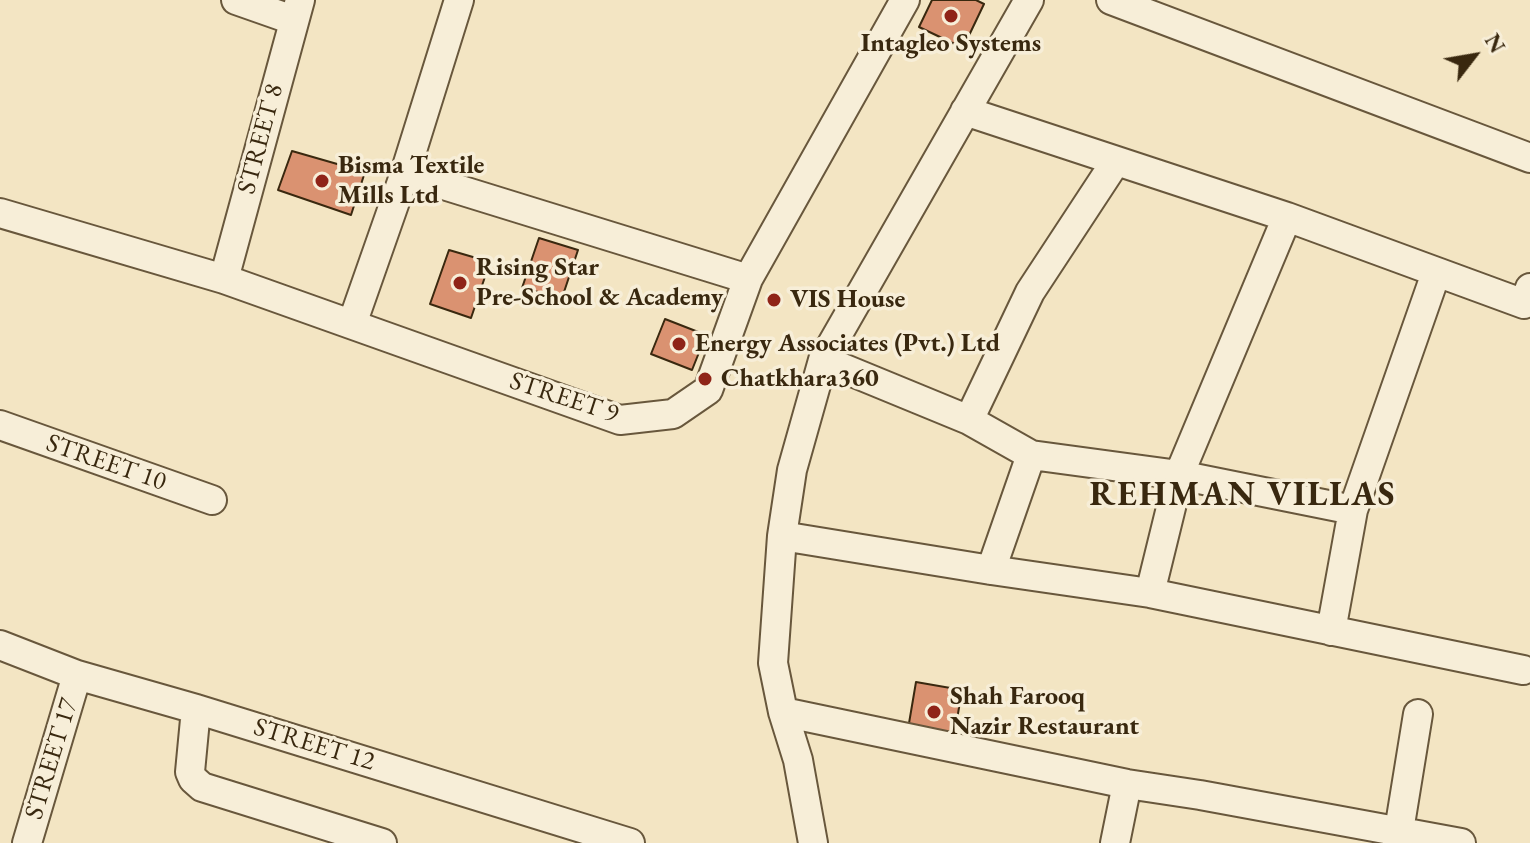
<!DOCTYPE html>
<html>
<head>
<meta charset="utf-8">
<style>
	body { margin:0 }
	#map { position:relative; width:1530px; height:843px; overflow:hidden; background:#f3e5c3; font-family:"EB Garamond",serif }
	canvas { display:block }
	.north { position:absolute; left:1434px; top:16px; width:80px; height:80px; -webkit-text-stroke:6px #f7eed8; paint-order:stroke; rotate:59deg; font-size:22px; font-weight:700; line-height:32px; text-align:center; color:#39280f }
	.north::after { content:''; display:block; margin:auto; width:28px; height:36px; background:#39280f; clip-path:polygon(50% 0,100% 100%,50% 72%,0 100%) }
</style>
</head>
<body>
<div id="map">
<canvas width="1530" height="843"></canvas>
<div class="north">N</div>
</div>
<script>
const c = document.querySelector('canvas').getContext('2d');
c.lineJoin = 'round';
function fillPath(path, color) { c.fillStyle = color; c.fill(path, 'evenodd'); }
const poly = rows => new Path2D(rows.map(r => 'M' + r).join(''));
function strokePath(path, color, width, dash) { c.strokeStyle = color; c.lineWidth = width; c.lineCap = dash ? 'butt' : 'round'; c.setLineDash(dash || []); c.stroke(path); }
function label(font, color, halo, rows, align = 'center') {
  c.font = font + ' "EB Garamond",serif'; c.lineWidth = 7; c.setLineDash([]); c.textBaseline = 'middle'; c.strokeStyle = halo; c.fillStyle = color; for (const [text, x, y, turn = 0] of rows) {
    c.save(); c.translate(x, y); c.rotate((+turn || 0) * Math.PI / 180); c.textAlign = isNaN(turn) ? turn : align; if (halo) c.strokeText(text, 0, 0); c.fillText(text, 0, 0); c.restore();
  }
}
const building = poly([
	[932,0,976,0,984,4,963,48,919,27,932,0],
	[292,151,365,172,351,215,278,190,292,151],
	[539,238,578,250,562,298,522,288,539,238],
	[449,250,490,262,471,318,430,304,449,250],
	[665,319,706,335,692,370,651,354,665,319],
	[916,682,962,690,953,743,907,735,916,682]
]);
const street = poly([
	[236,0,293,20],
	[1111,0,1530,158],
	[965,111,1287,217,1524,304,1530,288],
	[405,173,748,279],
	[0,213,224,279,620,420,673,414,708,390,748,279,905,0],
	[224,279,300,0],
	[352,324,405,173,459,0],
	[823,360,969,420,1031,455,1179,475,1353,510],
	[969,420,1030,292,1116,161],
	[0,425,212,500],
	[1031,455,991,570,1150,593,1523,670],
	[782,536,991,570],
	[1150,593,1179,475,1287,217],
	[1331,631,1353,510,1436,273],
	[0,645,77,675,196,709,630,843],
	[196,709,190,772,193,779,202,787,382,843],
	[783,712,1127,784,1200,795,1461,843],
	[27,843,77,675],
	[813,843,798,760,783,712,773,663,782,536,792,470,823,360,1029,0],
	[1115,843,1127,784],
	[1397,843,1418,714]
]);
const markers = [
	[951,16,8,"#8f2418"],
	[322,181,8,"#8f2418"],
	[460,283,8,"#8f2418"],
	[774,300,8,"#8f2418"],
	[679,344,8,"#8f2418"],
	[705,379,8,"#8f2418"],
	[934,712,8,"#8f2418"]
];
const poiNames = [
	["Intagleo Systems",951,44,"center"],
	["Bisma Textile",338,166],
	["Mills Ltd",338,196],
	["Rising Star",476,268],
	["Pre-School & Academy",476,298],
	["VIS House",790,300],
	["Energy Associates (Pvt.) Ltd",695,344],
	["Chatkhara360",721,379],
	["Shah Farooq",950,697],
	["Nazir Restaurant",950,727]
];
const streetNames = [
	["STREET 8",261,139,-75],
	["STREET 9",564,398,18],
	["STREET 10",106,463,19],
	["STREET 12",314,745,17],
	["STREET 17",52,759,-73]
];
const districtNames = [
	["REHMAN VILLAS",1243,496]
];
fillPath(building, '#da9271');
strokePath(building, '#39280f', 2);
strokePath(street, '#68573c', 32);
strokePath(street, '#f7eed8', 28);
for (const [x, y, r, color] of markers) { const dot = new Path2D(); dot.arc(x, y, r, 0, 2 * Math.PI); c.fillStyle = color; c.fill(dot); strokePath(dot, '#f7eed8', 3); }
label('bold 26px', '#39280f', '#f7eed8', poiNames, 'left');
label('26px', '#39280f', '#f7eed8', streetNames);
c.letterSpacing = '2px';
label('bold 34px', '#39280f', '#f7eed8', districtNames);
c.letterSpacing = '0px';
</script>
</body>
</html>
